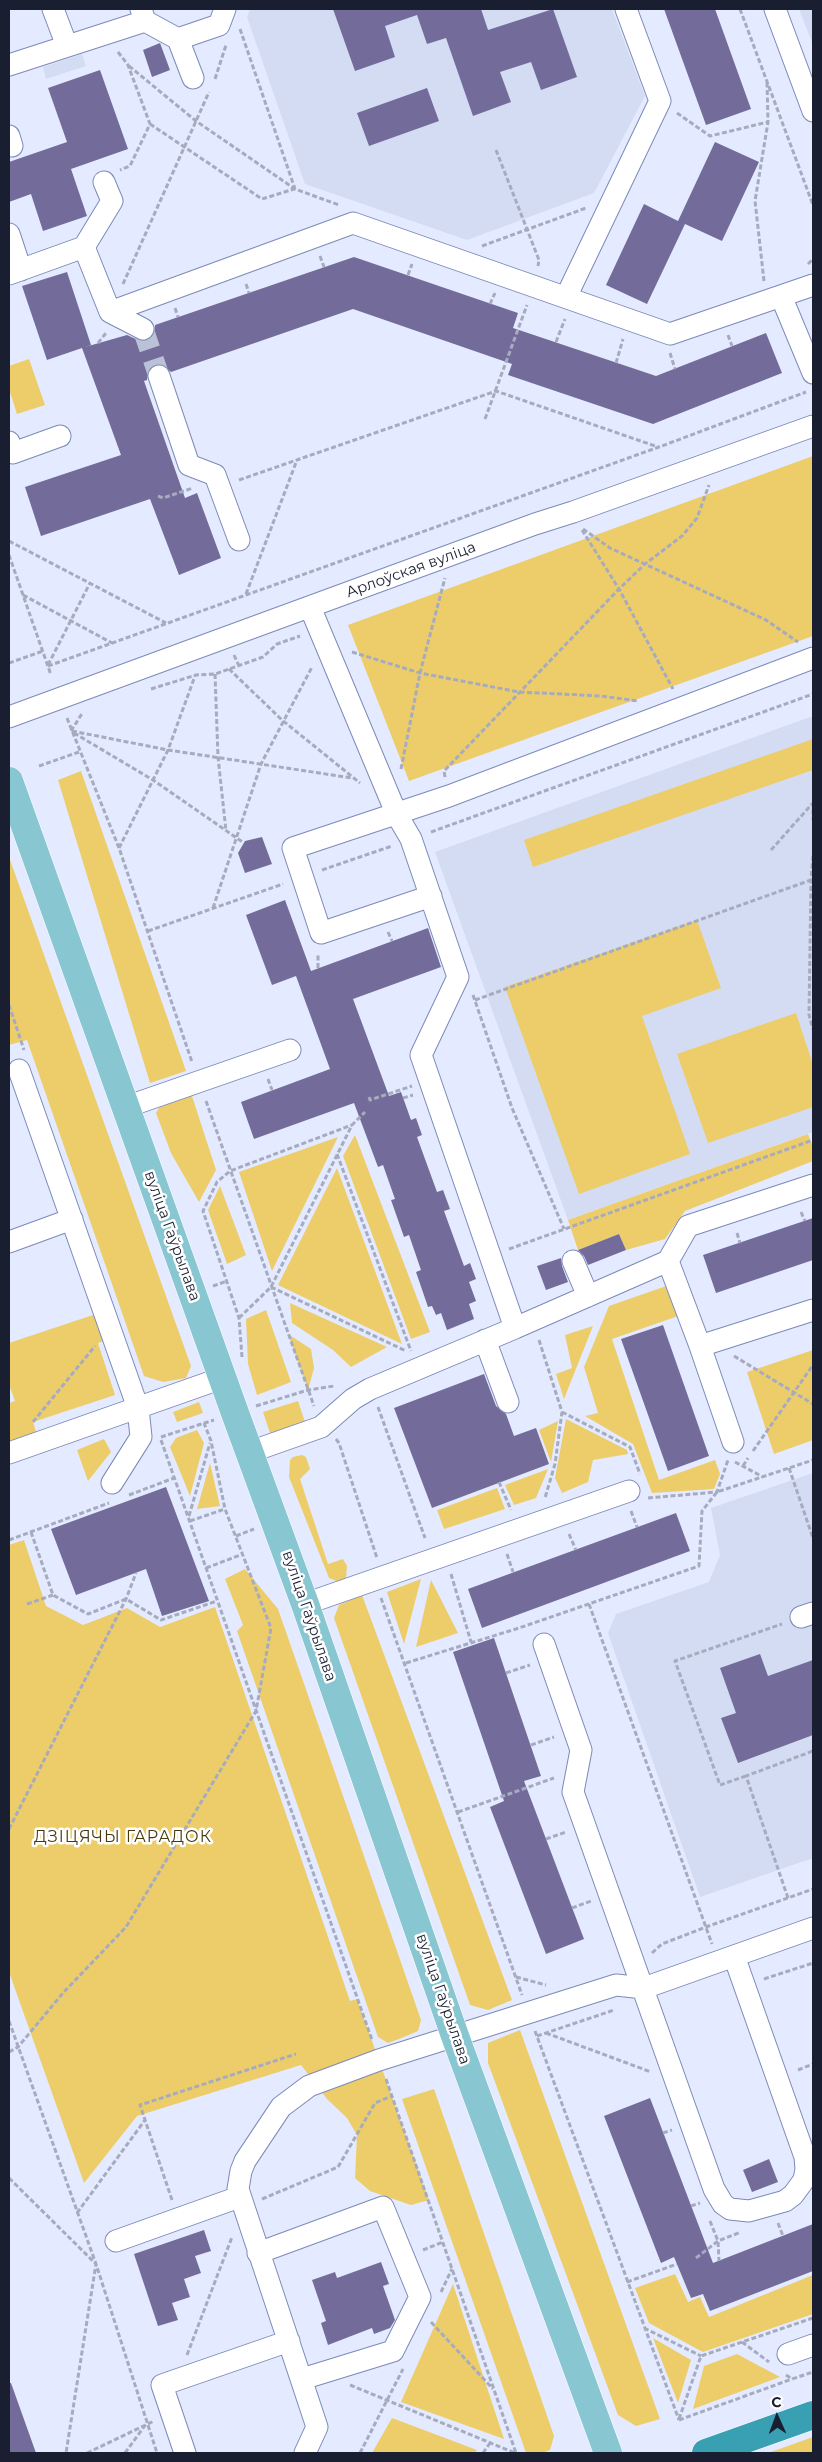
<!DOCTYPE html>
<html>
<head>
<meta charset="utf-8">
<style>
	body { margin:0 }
	#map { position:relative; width:822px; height:2462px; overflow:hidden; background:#e4eaff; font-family:Montserrat,sans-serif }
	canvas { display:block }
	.frame { position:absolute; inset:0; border:10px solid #191e30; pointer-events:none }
	.north { position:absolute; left:752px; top:2392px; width:50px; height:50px; -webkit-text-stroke:4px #fff; paint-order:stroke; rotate:358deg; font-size:14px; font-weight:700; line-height:20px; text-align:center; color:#191e30 }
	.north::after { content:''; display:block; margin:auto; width:18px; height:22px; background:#191e30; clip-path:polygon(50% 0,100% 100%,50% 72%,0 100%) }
</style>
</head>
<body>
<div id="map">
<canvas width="822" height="2462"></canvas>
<div class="frame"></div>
<div class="north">С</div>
</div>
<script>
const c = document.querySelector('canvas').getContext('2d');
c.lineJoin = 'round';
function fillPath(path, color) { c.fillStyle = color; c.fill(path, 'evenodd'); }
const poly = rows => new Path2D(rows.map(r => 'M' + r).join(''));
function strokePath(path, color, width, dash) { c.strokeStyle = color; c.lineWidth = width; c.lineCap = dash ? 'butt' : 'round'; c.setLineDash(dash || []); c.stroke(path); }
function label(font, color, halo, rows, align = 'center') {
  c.font = font + ' Montserrat,sans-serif'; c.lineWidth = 5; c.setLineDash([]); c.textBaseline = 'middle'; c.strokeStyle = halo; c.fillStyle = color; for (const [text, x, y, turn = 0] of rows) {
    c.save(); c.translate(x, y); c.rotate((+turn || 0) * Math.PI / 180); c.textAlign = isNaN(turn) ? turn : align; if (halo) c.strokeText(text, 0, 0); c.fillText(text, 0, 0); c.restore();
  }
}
const built = poly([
	[250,9,612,9,645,96,594,193,467,240,305,184,247,17],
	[799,9,813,9,813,45],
	[82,54,86,66,46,79,43,67],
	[813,716,813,1132,568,1220,435,852],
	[813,1473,813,1858,700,1897,608,1633,616,1614,709,1582,720,1555,711,1508]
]);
const green = poly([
	[29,359,45,405,17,414,9,389,9,366],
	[813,456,813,636,409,781,348,625],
	[813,739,813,770,533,867,524,840],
	[81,771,186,1071,150,1083,58,780],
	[9,857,191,1366,186,1378,163,1382,144,1376,27,1040,9,1045],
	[697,920,721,988,642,1016,690,1154,579,1194,505,987],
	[796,1013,813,1065,813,1107,708,1143,677,1054],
	[191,1093,216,1170,199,1202,171,1153,156,1113,162,1103],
	[808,1134,813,1147,813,1161,685,1211,665,1239,626,1250,619,1234,578,1250,568,1220],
	[355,1135,430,1332,411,1339,343,1156],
	[338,1137,272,1271,239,1172],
	[337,1168,402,1344,278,1285],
	[220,1186,246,1255,227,1264,208,1210],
	[672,1284,684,1314,612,1339,659,1480,715,1460,720,1474,714,1489,652,1493,633,1444,585,1416,598,1413,584,1367,609,1306],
	[290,1303,387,1347,351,1367,333,1350,292,1323],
	[266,1310,291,1382,257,1395,248,1364,246,1319],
	[96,1314,104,1341,98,1343,115,1395,33,1422,37,1435,9,1444,9,1403,15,1401,9,1385,9,1343],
	[593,1326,564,1399,556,1374,572,1368,565,1335],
	[288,1334,311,1349,314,1368,308,1390],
	[813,1350,813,1440,774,1454,747,1372],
	[298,1401,305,1422,270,1433,263,1412],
	[199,1402,203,1413,177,1422,173,1412],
	[566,1419,627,1450,628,1454,593,1460,588,1482,562,1493,555,1478],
	[558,1421,551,1462,539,1430],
	[197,1430,204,1443,190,1496,170,1447,176,1438],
	[104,1439,111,1452,88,1481,77,1450],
	[302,1455,306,1457,310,1469,300,1479,328,1564,343,1559,347,1566,346,1578,339,1582,329,1578,289,1477,290,1460,293,1457],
	[210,1463,220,1506,197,1509],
	[548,1469,536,1498,514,1505,505,1485],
	[497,1488,505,1509,444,1529,437,1510],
	[24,1540,46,1606,83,1625,127,1608,160,1627,215,1607,350,2001,357,1999,429,2200,411,2205,370,2191,355,2178,357,2135,347,2118,327,2099,301,2065,137,2116,84,2183,9,1972,9,1545],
	[245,1569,278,1609,421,2020,418,2031,399,2039,388,2043,378,2037,237,1631,243,1625,225,1579],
	[421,1579,404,1644,387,1592],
	[431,1580,458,1633,416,1647],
	[362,1595,512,2000,488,2010,470,2005,334,1618,339,1605],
	[520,2030,660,2419,636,2426,618,2415,488,2063,488,2043],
	[434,2089,554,2436,550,2450,542,2453,526,2453,402,2099],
	[675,2274,688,2302,700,2297,709,2317,813,2275,813,2314,703,2352,649,2323,635,2288],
	[453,2284,504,2439,401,2402],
	[653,2338,691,2360,678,2403],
	[737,2354,780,2377,693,2409,704,2366],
	[392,2418,477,2450,474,2453,372,2453],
	[813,2437,813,2453,768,2453]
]);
const building = poly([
	[333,9,481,9,488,30,553,9,577,77,541,90,531,62,500,72,511,102,473,116,446,38,427,44,417,15,385,26,395,57,355,71],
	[664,9,715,9,751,109,706,125],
	[160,43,170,70,152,77,143,50],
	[100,70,128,149,71,169,87,216,43,231,31,194,9,202,9,162,67,142,48,88],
	[427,88,439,121,369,146,357,113],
	[715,142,759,162,722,241,685,224,647,304,606,285,644,204,678,221],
	[354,257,518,313,513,328,656,376,766,333,782,373,653,424,508,375,512,364,353,309,171,372,161,364,149,368,147,380,144,381,185,498,197,493,221,558,179,575,150,499,41,536,25,487,121,455,82,348,47,360,22,286,67,272,91,345,85,347,127,335,138,340,149,340,154,334,155,325],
	[262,837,272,864,245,873,238,853,245,841],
	[285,900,311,971,428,928,441,967,353,999,389,1096,401,1092,411,1120,416,1118,422,1135,417,1137,437,1192,443,1190,450,1209,444,1211,464,1266,470,1263,476,1279,469,1282,476,1301,469,1304,474,1319,447,1330,441,1313,436,1315,432,1306,428,1307,416,1272,421,1270,409,1235,404,1237,391,1200,395,1199,383,1165,378,1167,354,1103,254,1139,241,1102,330,1069,296,976,272,985,246,915],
	[813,1218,813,1260,716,1293,703,1255],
	[619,1234,626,1250,588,1265,584,1256,578,1250],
	[561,1258,562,1266,568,1282,546,1290,537,1266],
	[663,1325,709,1456,668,1471,621,1339],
	[484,1374,496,1406,506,1414,514,1436,536,1428,549,1464,432,1508,394,1408],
	[166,1487,209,1601,162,1616,146,1569,76,1595,51,1529],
	[676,1513,690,1551,482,1628,468,1589],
	[494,1638,541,1776,524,1781,584,1939,546,1954,490,1807,504,1801,453,1652],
	[760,1654,768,1676,813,1660,813,1735,738,1763,721,1718,736,1713,720,1668],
	[650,2098,713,2263,813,2224,813,2271,710,2311,703,2294,691,2298,674,2257,661,2263,604,2116],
	[769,2159,778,2182,752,2192,743,2170],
	[204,2230,211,2251,195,2256,201,2273,184,2279,190,2297,172,2303,178,2320,158,2326,134,2254],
	[381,2262,389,2284,383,2286,395,2320,390,2328,374,2334,372,2328,328,2345,321,2323,326,2321,312,2280,335,2272,337,2278],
	[9,2383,11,2383,36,2453,9,2453]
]);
const minorTunnel = poly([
	[143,329,159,376]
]);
const path = poly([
	[740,9,813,205],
	[240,29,295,189,339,205],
	[118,52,128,65,150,124,130,166,120,170],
	[129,66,196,121,295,189],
	[215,79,226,45],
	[677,113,710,136,768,122],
	[150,124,262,199,294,189],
	[496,150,539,260,538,266],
	[482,246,586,208],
	[320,256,324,267],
	[808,264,813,259],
	[408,275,412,264],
	[764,281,755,201,768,122,767,80],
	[123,284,209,92],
	[246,284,249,293],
	[490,304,495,293],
	[175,308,178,317],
	[728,335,732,346],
	[556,342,565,319],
	[98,343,106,333],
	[670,353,675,369],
	[616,363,623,339],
	[485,419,527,305],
	[239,480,496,391,658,447],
	[158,496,163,498,193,488],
	[583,529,610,548,766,620,798,642],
	[582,530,619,589,673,689],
	[9,541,166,623],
	[9,555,51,675],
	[246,594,297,460],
	[23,595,112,643],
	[352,652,420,673,519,692,601,696,638,701],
	[234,655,239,666],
	[9,663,43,651],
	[48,665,90,583],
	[48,666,659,447,806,392],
	[229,669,282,720,360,783],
	[215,674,218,757,226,831],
	[151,689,196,675,215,674,263,657,277,644,300,636],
	[67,718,119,848,192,1062],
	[71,731,83,712],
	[72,731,168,750,352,778],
	[74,733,153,780,244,843],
	[39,766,79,752],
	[401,769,420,673,445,578],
	[445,777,444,771,619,589,645,564,682,536,697,518,709,485],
	[813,802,813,820],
	[431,832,813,694],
	[119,848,168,750,195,676],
	[771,850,812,804],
	[813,856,811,880,809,1015,813,1029],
	[322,870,392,846],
	[213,908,261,764,312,667],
	[148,931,283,884],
	[388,932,392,941],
	[318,968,318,953],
	[473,995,512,1108,564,1229],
	[475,1000,811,880],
	[9,1005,24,1050],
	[268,1079,272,1090],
	[369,1097,370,1100,412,1086],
	[403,1098,413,1095],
	[206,1101,314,1406],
	[337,1154,411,1351],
	[801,1212,805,1221],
	[737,1233,740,1243],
	[509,1249,813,1140],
	[213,1286,227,1281],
	[271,1287,406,1351],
	[239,1318,271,1287,352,1125,365,1112],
	[539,1340,562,1412,555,1464,545,1498],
	[734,1356,813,1404],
	[242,1357,239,1318,203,1211,217,1182,230,1171,352,1125],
	[256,1406,308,1390,334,1386],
	[378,1407,425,1538],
	[562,1412,630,1447,640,1474],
	[33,1422,95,1346],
	[161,1437,214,1420],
	[336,1439,339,1443,377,1558],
	[161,1440,372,2040],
	[753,1451,813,1365],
	[735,1462,763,1477],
	[743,1466,748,1458],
	[789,1468,813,1538],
	[499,1482,511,1510],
	[129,1495,174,1478],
	[648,1498,717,1492,728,1460],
	[631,1511,637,1527],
	[189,1516,210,1443],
	[190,1521,225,1509],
	[31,1532,53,1595,88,1614,126,1599,161,1620,217,1601],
	[569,1534,576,1550],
	[236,1536,254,1529],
	[9,1540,109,1503],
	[507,1554,513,1572],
	[206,1568,243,1554],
	[451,1574,471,1642],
	[381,1598,522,1995],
	[27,1604,53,1595],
	[589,1604,712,1944],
	[406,1663,519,1628,699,1566,702,1511,717,1492,813,1460],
	[506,1673,530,1665],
	[531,1745,554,1737],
	[746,1776,720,1785,675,1661,782,1624],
	[458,1812,554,1778],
	[9,1829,126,1599,136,1573],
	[546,1839,566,1832],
	[788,1898,746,1776,813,1751],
	[572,1908,591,1901],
	[652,1953,662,1944,706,1927,813,1889],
	[516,1977,546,1985],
	[764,1979,813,1963],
	[9,2021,96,2264,157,2453],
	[535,2031,679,2420],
	[546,2033,651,2072],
	[537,2036,614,2010],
	[9,2052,18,2047,63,1993,126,1927,256,1711,271,1628,225,1509,211,1441,204,1423],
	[798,2070,813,2064],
	[386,2079,516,2453],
	[663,2133,672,2130],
	[9,2178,96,2264,66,2453],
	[262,2199,338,2167,375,2103,392,2096],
	[172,2200,140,2105,296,2054],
	[691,2206,700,2203],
	[77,2213,145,2120],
	[710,2221,718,2241,719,2261],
	[778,2223,783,2236],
	[423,2250,443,2242],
	[696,2258,718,2241,741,2232],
	[627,2282,677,2264],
	[441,2292,452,2269],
	[431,2322,493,2389],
	[644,2328,701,2356],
	[742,2342,769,2362],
	[187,2355,232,2237],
	[786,2375,792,2379,813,2372],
	[350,2385,515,2453],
	[679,2419,701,2356,813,2318],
	[679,2420,792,2379],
	[87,2453,154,2421],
	[125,2453,146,2424],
	[360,2453,403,2369],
	[483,2453,490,2443]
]);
const minor = poly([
	[53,9,67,46],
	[775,9,813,111],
	[145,21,178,39,193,78],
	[178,39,219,25,225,9],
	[9,65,145,21,141,9],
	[9,136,12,146],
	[9,234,21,270],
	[84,247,112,201,104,182],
	[9,274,84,247,110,312,143,329],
	[781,296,813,285],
	[566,297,660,101,626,9],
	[110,312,353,223,670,334,781,296,813,373],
	[159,376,189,465,215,475,239,540],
	[9,442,13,453,60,436],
	[9,717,535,524,573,512,813,426],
	[431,896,321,933,293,848,449,796,813,658],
	[19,1070,138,1408,141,1437,112,1483],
	[126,1107,290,1050],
	[9,1242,72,1219],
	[573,1261,588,1296],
	[668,1261,688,1226,813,1185],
	[515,1328,668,1261,700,1346,813,1310],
	[485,1340,508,1402],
	[700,1346,733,1442],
	[250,1452,321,1427,353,1399,370,1389,515,1328,421,1055,458,977,411,839,397,815,310,607],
	[9,1453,222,1378],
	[305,1604,629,1491],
	[801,1617,813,1613],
	[544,1644,581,1750,573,1792,714,2189,723,2204,730,2209,749,2211,785,2201,793,2195,804,2180,806,2169,805,2157,734,1956],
	[116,2241,239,2197],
	[258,2253,383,2207,420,2297,393,2351,302,2379],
	[788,2354,813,2345],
	[185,2453,162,2385,289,2341],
	[305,2453,317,2427,238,2189,241,2171,245,2161,281,2107,309,2086,379,2060,616,1985,644,1988,813,1928]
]);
const major = poly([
	[9,781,235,1413,305,1604,455,2036,608,2453]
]);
const highway = poly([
	[706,2453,813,2415]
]);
const streetNames = [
	["Арлоўская вуліца",411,570,-20],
	["вуліца Гаўрылава",172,1236,70],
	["вуліца Гаўрылава",309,1616,71],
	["вуліца Гаўрылава",443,1999,71]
];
const neighbourhoodNames = [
	["ДЗІЦЯЧЫ ГАРАДОК",123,1837]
];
fillPath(built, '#d4dcf3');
fillPath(green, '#edcd6a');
fillPath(building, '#736c9a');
strokePath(minorTunnel, '#bbc1d6', 21, [21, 11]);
strokePath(minor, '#7c8ab8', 23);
strokePath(major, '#fff', 29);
strokePath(highway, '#fff', 29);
strokePath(path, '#a6abbf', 3, [5, 2.5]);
strokePath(minor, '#fff', 21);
strokePath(major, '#88c6d1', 28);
strokePath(highway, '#38a0b2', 28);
label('15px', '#191e30', '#fff', streetNames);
c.letterSpacing = '1px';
label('16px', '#46390f', '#fff', neighbourhoodNames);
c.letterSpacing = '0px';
</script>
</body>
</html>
